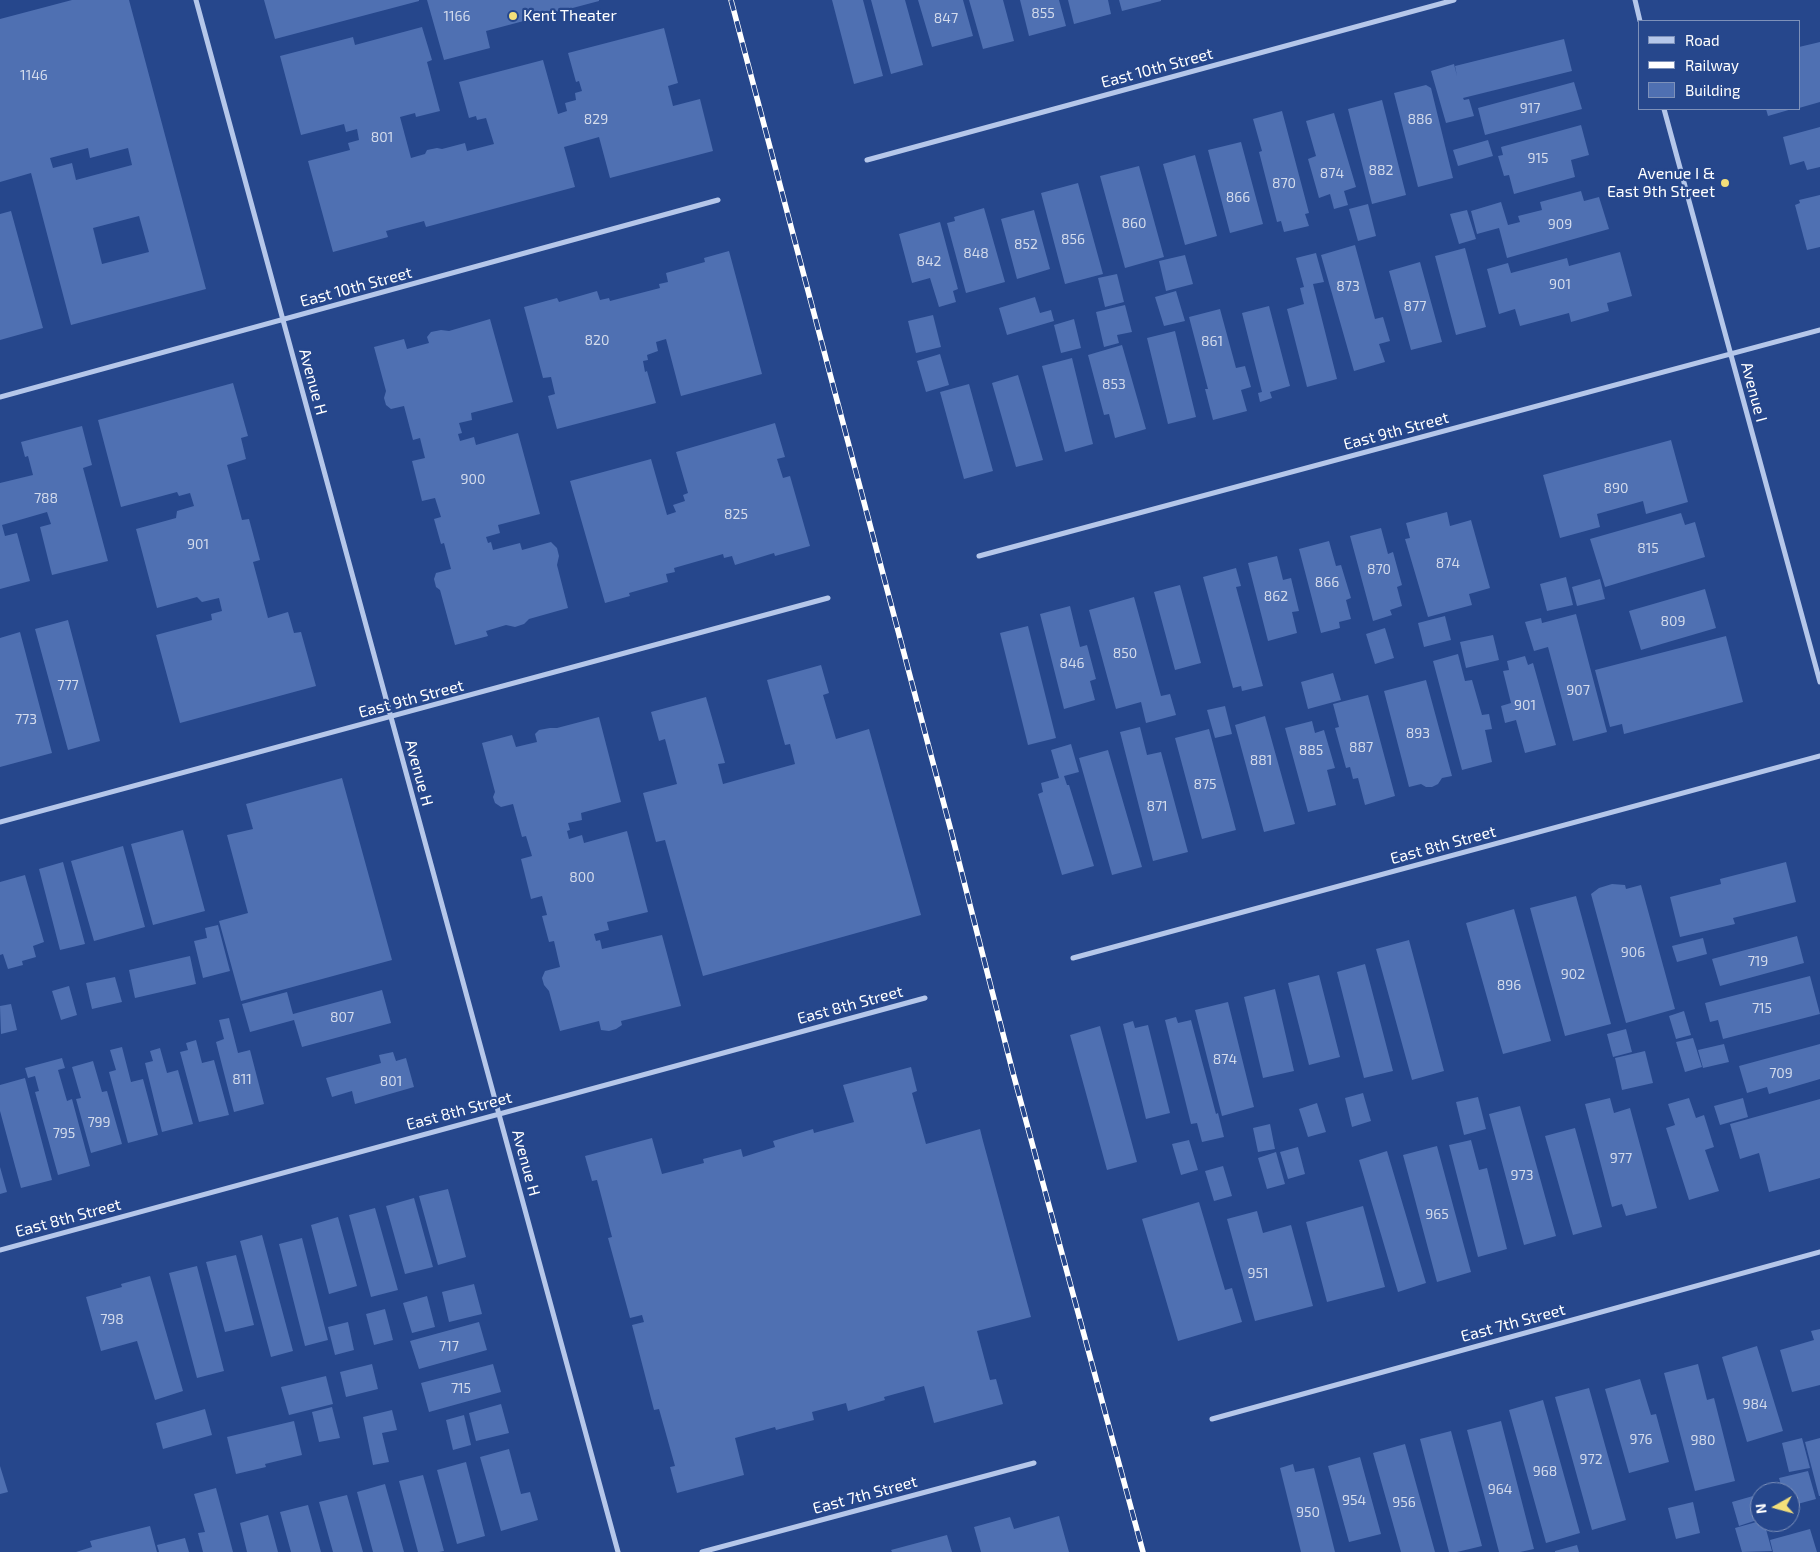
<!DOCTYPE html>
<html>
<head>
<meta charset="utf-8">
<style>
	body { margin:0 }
	#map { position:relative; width:1820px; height:1552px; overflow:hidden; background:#26478c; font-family:"Exo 2",sans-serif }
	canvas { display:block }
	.legend { position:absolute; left:1638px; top:20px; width:162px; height:90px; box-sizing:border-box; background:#26478c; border:1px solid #7d91ba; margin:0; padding:6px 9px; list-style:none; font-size:15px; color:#fff }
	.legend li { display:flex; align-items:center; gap:10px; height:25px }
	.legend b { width:25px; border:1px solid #7d91ba }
	.north { position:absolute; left:1750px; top:1482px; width:50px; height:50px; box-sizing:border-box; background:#26478c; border:1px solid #7d91ba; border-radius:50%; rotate:263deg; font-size:14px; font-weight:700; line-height:20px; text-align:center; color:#fff }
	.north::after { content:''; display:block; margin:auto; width:18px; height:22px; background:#f3df7a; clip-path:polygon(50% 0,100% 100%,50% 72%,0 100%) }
</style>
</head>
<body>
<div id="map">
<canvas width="1820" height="1552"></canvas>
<ul class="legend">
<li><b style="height:6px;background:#b5c7ea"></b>Road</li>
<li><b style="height:6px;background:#fff"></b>Railway</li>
<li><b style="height:14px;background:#4f70b2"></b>Building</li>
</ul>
<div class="north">N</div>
</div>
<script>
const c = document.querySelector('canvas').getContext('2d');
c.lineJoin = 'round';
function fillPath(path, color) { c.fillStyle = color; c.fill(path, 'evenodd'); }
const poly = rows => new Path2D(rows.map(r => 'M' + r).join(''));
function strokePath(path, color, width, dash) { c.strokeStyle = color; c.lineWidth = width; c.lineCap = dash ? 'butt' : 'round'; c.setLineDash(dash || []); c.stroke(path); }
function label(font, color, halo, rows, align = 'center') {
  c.font = font + ' "Exo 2",sans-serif'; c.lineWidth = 4.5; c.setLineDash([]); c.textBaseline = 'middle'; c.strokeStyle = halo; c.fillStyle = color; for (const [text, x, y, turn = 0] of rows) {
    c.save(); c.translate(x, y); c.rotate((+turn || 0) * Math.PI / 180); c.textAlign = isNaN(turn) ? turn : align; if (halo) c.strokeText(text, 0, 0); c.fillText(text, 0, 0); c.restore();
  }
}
const building = poly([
	[72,0,129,0,206,289,71,325,31,173,0,182,0,19],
	[88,148,90,158,128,148,132,165,76,180,72,163,53,168,50,158],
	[139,216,149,252,102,264,93,228],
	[264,0,419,0,419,1,275,39],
	[427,0,599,0,599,1,486,31,490,48,444,60],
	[832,0,863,0,883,76,854,84],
	[871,0,905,0,923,65,891,74],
	[918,0,963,0,973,36,932,47],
	[969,0,1003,0,1014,41,983,49],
	[1020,0,1059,0,1066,26,1029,36],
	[1068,0,1108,0,1111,14,1074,24],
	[1119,0,1161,0,1161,1,1122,11],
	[422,27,432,60,427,62,440,111,416,117,415,113,400,117,411,158,425,154,427,150,437,148,442,149,465,143,467,151,494,144,486,118,477,120,476,116,469,118,459,82,543,60,558,114,567,111,565,103,576,100,575,93,582,91,579,81,576,82,568,53,664,28,678,83,668,86,673,106,700,99,713,151,610,178,599,137,564,147,575,187,426,227,424,221,386,231,388,237,333,252,308,161,350,150,348,143,359,140,357,129,346,132,344,124,301,135,280,56,353,37,355,45],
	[1564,39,1572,71,1463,98,1464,100,1469,99,1474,116,1446,123,1431,71,1454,64,1457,76,1455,66],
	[1820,42,1820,102,1799,108,1799,47],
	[1574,82,1582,109,1485,135,1478,108],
	[1426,85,1431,88,1453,178,1418,187,1394,93],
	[1382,100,1406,195,1372,204,1348,109],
	[1766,109,1792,109,1768,116],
	[1282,111,1309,213,1305,214,1309,226,1284,232,1281,221,1277,222,1259,152,1262,151,1253,119],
	[1334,113,1356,187,1344,191,1348,205,1334,209,1330,194,1319,198,1308,159,1316,156,1306,121],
	[1581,125,1589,155,1571,160,1575,177,1514,194,1509,175,1504,176,1498,156,1503,155,1501,147],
	[1820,127,1820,167,1807,170,1804,161,1790,165,1783,137],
	[1488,140,1493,156,1458,166,1453,150],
	[1241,142,1263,224,1230,233,1208,150],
	[1195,155,1217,236,1185,245,1163,164],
	[1139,166,1164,257,1125,268,1100,176],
	[1078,183,1103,274,1065,284,1041,193],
	[1581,191,1584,201,1599,197,1609,229,1507,258,1499,228,1477,234,1471,211,1501,202,1508,225,1520,222,1518,216,1542,210,1540,202],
	[1820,195,1820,247,1807,250,1795,205,1800,203,1799,200],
	[1368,204,1376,236,1358,241,1349,209],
	[984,208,1005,282,966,293,947,223,955,221,954,217],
	[1034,210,1050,269,1017,279,1001,219],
	[1467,210,1476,239,1459,244,1450,214],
	[11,211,43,328,0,340,0,214],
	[940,222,958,289,953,291,956,302,939,307,930,278,912,283,899,234],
	[1355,245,1375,319,1383,317,1390,341,1379,344,1385,362,1354,371,1321,255],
	[1465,248,1486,327,1456,335,1435,256],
	[729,251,762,374,681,396,666,339,656,342,658,351,647,355,648,360,643,361,645,372,647,371,656,403,557,429,548,396,555,394,551,377,543,378,524,307,557,298,559,302,597,291,600,300,609,298,610,301,660,288,659,284,668,282,666,273,705,262,704,258],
	[1620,252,1632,296,1607,303,1609,311,1571,322,1569,313,1520,326,1515,309,1499,314,1487,269,1508,263,1511,273,1567,258,1569,266],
	[1316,253,1324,282,1313,284,1337,379,1307,387,1287,309,1304,304,1300,288,1304,287,1296,258],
	[1185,255,1193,284,1166,291,1159,261],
	[1420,262,1442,342,1411,350,1389,271],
	[1117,274,1124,302,1105,307,1098,278],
	[1176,291,1185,321,1164,326,1155,297],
	[1035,297,1040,313,1051,310,1054,321,1007,335,999,308],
	[1125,305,1132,332,1117,335,1119,343,1104,347,1096,312],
	[1269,306,1290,386,1270,392,1272,398,1260,402,1258,393,1262,392,1242,313],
	[1220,309,1236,368,1245,366,1251,387,1241,390,1247,411,1213,420,1205,389,1208,389,1189,317],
	[933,315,941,347,916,353,908,321],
	[490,319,513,402,471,413,472,420,459,423,462,433,458,434,460,441,474,437,476,445,518,433,540,514,498,525,500,533,486,537,488,543,491,542,493,550,520,543,522,550,551,542,557,548,559,556,557,565,568,608,529,619,524,624,515,627,506,625,486,631,488,636,455,645,440,590,436,587,434,579,436,573,451,569,444,543,441,544,434,519,441,517,435,498,422,501,412,461,425,458,420,438,413,440,404,406,391,409,386,405,384,398,386,391,374,347,404,339,407,349,429,343,427,337,431,332,441,330,449,331],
	[1074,319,1081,348,1061,353,1054,325],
	[1175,331,1196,417,1168,424,1147,338],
	[1122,345,1146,429,1115,438,1109,414,1104,415,1088,355],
	[940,354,949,385,926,392,917,361],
	[1072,358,1093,444,1065,452,1042,366],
	[1018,375,1043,460,1016,467,992,383],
	[233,383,248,436,241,438,246,459,227,465,242,520,249,519,260,560,253,562,268,618,288,612,294,633,301,632,316,686,180,723,156,635,212,620,211,614,222,611,219,598,202,602,197,597,157,608,136,529,176,518,177,511,194,506,190,493,179,496,177,492,121,507,98,420],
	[969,384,993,471,964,479,940,392],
	[775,423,785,457,777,459,783,478,790,476,810,546,775,556,774,553,735,565,732,556,724,558,723,554,674,568,675,572,666,574,668,582,629,593,630,596,605,603,570,481,651,459,667,515,676,512,673,505,685,501,683,495,688,493,676,452],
	[82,426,92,465,83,468,108,561,52,575,40,527,51,524,47,512,2,525,5,536,17,533,30,581,0,589,0,483,33,475,28,456,25,457,21,442],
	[1671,440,1688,502,1646,514,1643,501,1597,514,1600,527,1560,538,1543,475],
	[1447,512,1450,526,1471,520,1490,588,1469,594,1472,605,1428,617,1405,539,1410,538,1406,523],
	[1681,513,1685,525,1695,522,1705,557,1605,587,1590,539],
	[1381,528,1388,554,1393,552,1402,585,1397,587,1402,606,1390,610,1392,615,1373,621,1350,536],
	[1329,541,1336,566,1341,565,1351,598,1346,600,1351,619,1339,622,1340,628,1321,633,1299,549],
	[1277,556,1283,580,1291,578,1299,611,1292,612,1297,633,1268,641,1248,563],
	[1236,568,1241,586,1236,587,1263,686,1242,691,1241,686,1233,688,1203,577],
	[1566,577,1573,605,1547,611,1540,584],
	[1600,579,1605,599,1577,606,1572,587],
	[1180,585,1201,663,1175,670,1154,592],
	[1705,589,1716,628,1641,650,1629,611],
	[1134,597,1161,696,1170,694,1176,715,1146,723,1141,702,1116,709,1089,610],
	[1070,606,1080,647,1087,645,1096,679,1090,681,1095,700,1064,709,1040,614],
	[1576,614,1607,732,1573,741,1548,647,1534,651,1525,622,1541,618,1542,623],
	[1445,616,1451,640,1424,647,1418,623],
	[68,620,100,741,68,750,35,629],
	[1028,626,1056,738,1028,745,1000,633],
	[1385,628,1394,658,1375,664,1366,634],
	[20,632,52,753,0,767,0,638],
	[1493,635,1499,660,1466,668,1460,642],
	[1726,636,1743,702,1624,734,1622,724,1610,727,1595,670],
	[1458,654,1465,681,1472,680,1482,715,1489,714,1492,729,1485,730,1492,762,1462,770,1433,661],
	[1525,656,1528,665,1533,663,1556,745,1525,753,1516,720,1505,723,1501,706,1511,703,1503,671,1509,670,1507,661],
	[821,665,829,693,823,695,836,739,869,729,921,915,703,976,665,840,656,842,643,793,677,784,665,739,659,741,651,712,706,697,725,763,718,764,723,784,795,764,790,744,785,745,767,680],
	[1333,673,1341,700,1308,709,1301,682],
	[1426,680,1452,776,1442,778,1438,784,1432,787,1426,787,1421,784,1409,787,1384,691],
	[1368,695,1395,796,1365,805,1358,778,1353,779,1350,767,1346,768,1335,728,1339,727,1333,704],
	[1225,706,1232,734,1215,738,1207,710],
	[1265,716,1295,824,1264,832,1235,725],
	[599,717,621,802,581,813,582,820,568,823,570,830,567,831,569,839,582,835,584,843,627,831,648,912,607,922,609,930,594,934,596,941,600,940,602,949,662,935,681,1006,621,1021,622,1025,616,1029,609,1031,601,1030,599,1021,560,1031,549,991,544,985,542,978,545,971,560,967,554,941,549,942,542,916,547,915,542,896,531,899,521,859,532,856,526,836,522,837,513,804,501,807,495,803,493,797,495,792,482,743,512,735,516,747,537,742,535,734,539,730,550,728,557,728],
	[1312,721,1315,733,1324,730,1335,768,1327,770,1336,805,1308,812,1285,728],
	[1140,727,1147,755,1161,752,1188,852,1153,861,1120,732],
	[1209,729,1236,830,1202,839,1175,738],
	[1071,744,1079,772,1064,776,1067,785,1069,785,1094,866,1062,875,1038,794,1043,792,1041,783,1059,778,1051,750],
	[1108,750,1142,867,1112,875,1079,758],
	[342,778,392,960,241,1001,219,921,248,913,227,835,253,829,246,804],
	[183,830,205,911,153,925,131,844],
	[123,846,145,927,94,941,71,861],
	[63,862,85,944,60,950,39,869],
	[1786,862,1796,902,1733,918,1735,924,1680,937,1670,897,1721,884,1720,879],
	[25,875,44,942,33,946,36,957,22,961,23,965,8,969,3,954,0,955,0,882],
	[1612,884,1625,885,1626,889,1641,885,1675,1009,1626,1023,1591,894,1599,888],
	[1576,896,1611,1024,1565,1036,1530,908],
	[1514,909,1551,1041,1503,1054,1466,923],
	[218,925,230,971,203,978,194,941,207,938,205,928],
	[1797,936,1804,963,1720,986,1712,959],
	[1703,938,1707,954,1677,962,1672,946],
	[1409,940,1444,1071,1412,1080,1376,949],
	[190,956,196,984,135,998,129,970],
	[1365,964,1393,1071,1364,1078,1337,972],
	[1319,975,1340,1057,1309,1065,1288,983],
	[1810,976,1820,1014,1723,1039,1718,1020,1710,1022,1705,1003],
	[115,977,122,1002,92,1009,86,983],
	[69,986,77,1015,61,1020,52,991],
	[1275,989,1294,1071,1263,1078,1244,997],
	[382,990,391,1023,302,1047,294,1020,250,1032,242,1004,287,992,293,1014],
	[1228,1002,1254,1107,1222,1116,1195,1010],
	[11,1004,17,1030,1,1034,0,1006],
	[1684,1011,1691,1035,1676,1039,1669,1016],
	[1176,1017,1178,1023,1191,1020,1216,1114,1218,1113,1224,1137,1202,1142,1197,1123,1191,1124,1165,1020],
	[229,1018,238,1053,250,1050,264,1104,234,1112,216,1042,224,1039,219,1020],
	[1133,1021,1135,1028,1148,1025,1170,1113,1146,1119,1123,1024],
	[1100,1026,1137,1162,1107,1170,1070,1035],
	[1626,1029,1632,1052,1613,1057,1607,1034],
	[1693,1038,1702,1067,1685,1072,1676,1042],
	[196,1040,202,1063,214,1060,229,1115,199,1122,180,1052,188,1050,186,1043],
	[1724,1044,1729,1062,1703,1068,1698,1050],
	[1820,1044,1820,1079,1769,1094,1767,1087,1747,1093,1739,1066],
	[122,1047,131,1082,143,1079,158,1135,128,1143,109,1072,116,1070,110,1050],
	[160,1048,167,1073,178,1070,193,1124,162,1132,145,1063,153,1061,150,1051],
	[1645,1051,1653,1083,1622,1090,1615,1058],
	[393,1052,396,1061,406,1058,414,1087,355,1104,352,1091,332,1097,326,1078,381,1063,379,1055],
	[62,1058,65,1068,58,1070,67,1101,72,1099,90,1166,58,1175,35,1092,39,1091,35,1076,28,1078,25,1068],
	[93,1061,102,1092,107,1091,122,1144,91,1153,76,1099,81,1098,72,1067],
	[911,1067,917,1091,912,1093,926,1144,980,1129,983,1141,1031,1317,977,1331,990,1380,996,1379,1003,1404,934,1423,924,1386,884,1397,885,1400,848,1411,846,1403,812,1412,814,1420,776,1430,775,1427,735,1438,744,1475,677,1493,670,1467,675,1466,659,1409,654,1410,632,1325,644,1322,642,1315,630,1318,608,1238,612,1237,597,1180,592,1181,585,1156,652,1138,662,1174,704,1163,703,1159,741,1149,743,1157,775,1147,773,1141,813,1129,814,1133,854,1122,843,1085],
	[25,1078,52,1180,21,1188,0,1111,0,1085],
	[1363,1093,1371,1121,1352,1127,1345,1098],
	[1478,1097,1486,1129,1464,1135,1456,1102],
	[1610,1098,1614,1113,1630,1108,1657,1208,1626,1216,1622,1204,1612,1207,1585,1104],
	[1689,1098,1696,1118,1704,1115,1714,1147,1705,1150,1719,1191,1689,1200,1666,1128,1675,1125,1668,1104],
	[1743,1098,1748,1117,1720,1125,1714,1106],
	[1820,1099,1820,1178,1769,1192,1759,1153,1740,1159,1730,1124],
	[1317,1103,1326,1132,1308,1137,1299,1109],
	[1520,1106,1556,1236,1524,1245,1489,1114],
	[1270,1124,1275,1149,1258,1152,1253,1128],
	[1575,1128,1602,1227,1573,1235,1545,1136],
	[1189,1140,1198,1170,1181,1175,1172,1144],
	[1471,1140,1479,1170,1487,1168,1507,1249,1478,1257,1449,1145],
	[1437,1146,1471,1272,1437,1282,1403,1155],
	[1298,1147,1305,1174,1288,1179,1280,1152],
	[1387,1151,1426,1283,1398,1292,1359,1160],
	[1276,1152,1285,1184,1267,1189,1258,1158],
	[1223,1166,1232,1196,1214,1201,1205,1171],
	[0,1167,7,1192,0,1194],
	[448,1189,466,1257,438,1265,419,1196],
	[414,1198,433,1267,405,1274,386,1206],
	[1199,1202,1225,1290,1232,1288,1242,1322,1178,1341,1142,1219],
	[1363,1206,1385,1287,1327,1302,1306,1222],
	[375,1208,398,1290,371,1297,349,1215],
	[1257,1211,1263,1233,1291,1225,1313,1306,1255,1321,1227,1219],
	[338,1217,357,1286,329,1294,311,1225],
	[262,1235,293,1351,271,1357,240,1241],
	[302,1238,328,1340,305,1346,279,1244],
	[236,1255,254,1325,225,1332,206,1262],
	[197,1266,224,1371,197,1378,169,1273],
	[150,1276,183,1391,155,1400,137,1341,101,1351,86,1297,122,1287,121,1284],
	[474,1284,482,1314,449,1322,442,1292],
	[427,1296,435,1327,412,1333,403,1303],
	[385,1309,393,1340,374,1345,366,1314],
	[348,1322,354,1350,335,1355,328,1327],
	[479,1322,487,1350,419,1369,410,1341],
	[1820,1329,1820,1385,1792,1392,1780,1350,1814,1340,1811,1331],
	[1757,1346,1783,1431,1747,1442,1722,1357],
	[372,1364,378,1389,346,1397,340,1372],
	[493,1364,501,1392,429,1412,421,1383],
	[1698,1364,1707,1400,1714,1398,1735,1481,1695,1491,1664,1373],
	[326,1376,333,1404,289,1415,281,1387],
	[1640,1379,1651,1415,1656,1414,1669,1462,1629,1473,1605,1389],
	[1589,1388,1626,1520,1592,1530,1555,1397],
	[1543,1400,1580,1533,1546,1543,1509,1410],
	[501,1404,509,1433,476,1441,469,1413],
	[332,1407,340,1438,319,1442,312,1412],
	[205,1409,212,1435,163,1449,156,1423],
	[392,1410,397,1430,382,1433,389,1462,373,1465,363,1417],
	[464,1415,471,1445,453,1450,446,1420],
	[294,1421,302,1455,265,1464,266,1467,236,1474,227,1437],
	[1501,1421,1534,1549,1520,1552,1499,1552,1467,1430],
	[1451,1431,1482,1546,1457,1552,1449,1552,1420,1439],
	[1802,1438,1810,1468,1789,1472,1782,1443],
	[1820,1438,1820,1496,1819,1496,1805,1442],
	[1405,1444,1435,1552,1401,1552,1373,1453],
	[509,1449,521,1494,530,1492,538,1520,501,1531,480,1457],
	[1360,1457,1381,1534,1349,1542,1328,1466],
	[466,1462,485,1536,457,1544,437,1470],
	[1293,1464,1295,1472,1314,1468,1335,1552,1301,1552,1280,1468],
	[0,1466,8,1492,0,1494],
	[1808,1471,1816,1499,1790,1506,1790,1492,1783,1492,1779,1478],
	[423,1475,444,1551,439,1552,418,1552,399,1481],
	[385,1484,404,1552,373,1552,357,1492],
	[216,1488,233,1552,203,1552,198,1533,205,1532,194,1494],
	[347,1495,363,1552,333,1552,319,1502],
	[1753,1496,1760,1519,1739,1526,1732,1502],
	[1693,1502,1700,1533,1676,1539,1668,1508],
	[308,1505,321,1552,291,1552,280,1512],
	[268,1515,278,1552,247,1552,240,1523],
	[1059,1516,1069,1552,981,1552,974,1527,1010,1517,1014,1529],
	[1760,1521,1764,1522,1772,1551,1742,1552,1735,1528],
	[150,1526,157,1552,76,1552,92,1547,90,1541],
	[1810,1529,1817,1552,1773,1552,1770,1540],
	[947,1535,952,1552,892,1552,891,1550],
	[185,1538,189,1552,159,1552,157,1545],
	[1577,1545,1579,1552,1555,1552,1555,1551]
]);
const street = poly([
	[196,0,618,1552],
	[1635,0,1640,21],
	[1664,109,1820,682],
	[867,160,1454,0],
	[0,397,718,200],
	[979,556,1820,330],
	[0,822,828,598],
	[1073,958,1820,756],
	[0,1250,925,998],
	[1212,1419,1820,1252],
	[702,1552,1034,1463]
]);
const rail = poly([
	[731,0,950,827,1013,1073,1143,1552]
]);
const markers = [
	[513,16,5,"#f3df7a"],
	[1725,183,5,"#f3df7a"]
];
const numberNames = [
	["855",1043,13],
	["1166",457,16],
	["847",946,18],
	["1146",34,75],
	["917",1530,108],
	["829",596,119],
	["886",1420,119],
	["801",382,137],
	["915",1538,158],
	["882",1381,170],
	["874",1332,173],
	["870",1284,183],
	["866",1238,197],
	["860",1134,223],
	["909",1560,224],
	["856",1073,239],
	["852",1026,244],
	["848",976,253],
	["842",929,261],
	["901",1560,284],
	["873",1348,286],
	["877",1415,306],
	["820",597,340],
	["861",1212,341],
	["853",1114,384],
	["900",473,479],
	["890",1616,488],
	["788",46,498],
	["825",736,514],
	["901",198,544],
	["815",1648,548],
	["874",1448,563],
	["870",1379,569],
	["866",1327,582],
	["862",1276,596],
	["809",1673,621],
	["850",1125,653],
	["846",1072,663],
	["777",68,685],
	["907",1578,690],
	["901",1525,705],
	["773",26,719],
	["893",1418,733],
	["887",1361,747],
	["885",1311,750],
	["881",1261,760],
	["875",1205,784],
	["871",1157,806],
	["800",582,877],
	["906",1633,952],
	["719",1758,961],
	["902",1573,974],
	["896",1509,985],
	["715",1762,1008],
	["807",342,1017],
	["874",1225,1059],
	["709",1781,1073],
	["811",242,1079],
	["801",391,1081],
	["799",99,1122],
	["795",64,1133],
	["977",1621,1158],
	["973",1522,1175],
	["965",1437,1214],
	["951",1258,1273],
	["798",112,1319],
	["717",449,1346],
	["715",461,1388],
	["984",1755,1404],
	["976",1641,1439],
	["980",1703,1440],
	["972",1591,1459],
	["968",1545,1471],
	["964",1500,1489],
	["954",1354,1500],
	["956",1404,1502],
	["950",1308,1512]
];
const poiNames = [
	["Kent Theater",523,16],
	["Avenue I &",1715,174,"right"],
	["East 9th Street",1715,192,"right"]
];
const streetNames = [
	["East 10th Street",1157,68,-15],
	["East 10th Street",356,287,-15],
	["Avenue H",313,382,75],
	["Avenue I",1754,392,75],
	["East 9th Street",1396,431,-15],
	["East 9th Street",411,699,-15],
	["Avenue H",419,773,75],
	["East 8th Street",1443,845,-15],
	["East 8th Street",850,1005,-15],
	["East 8th Street",459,1111,-15],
	["Avenue H",526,1163,75],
	["East 8th Street",68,1218,-15],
	["East 7th Street",1513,1323,-15],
	["East 7th Street",865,1495,-15]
];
fillPath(building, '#4f70b2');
strokePath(street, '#b5c7ea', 5);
strokePath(rail, '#fff', 5.5);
strokePath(rail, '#26478c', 4, [11]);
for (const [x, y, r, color] of markers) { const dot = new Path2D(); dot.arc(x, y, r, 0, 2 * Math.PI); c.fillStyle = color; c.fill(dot); strokePath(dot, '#26478c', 2); }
label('14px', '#d3dbec', null, numberNames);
label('16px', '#fff', '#26478c', poiNames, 'left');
label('16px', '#fff', '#26478c', streetNames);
</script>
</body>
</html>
